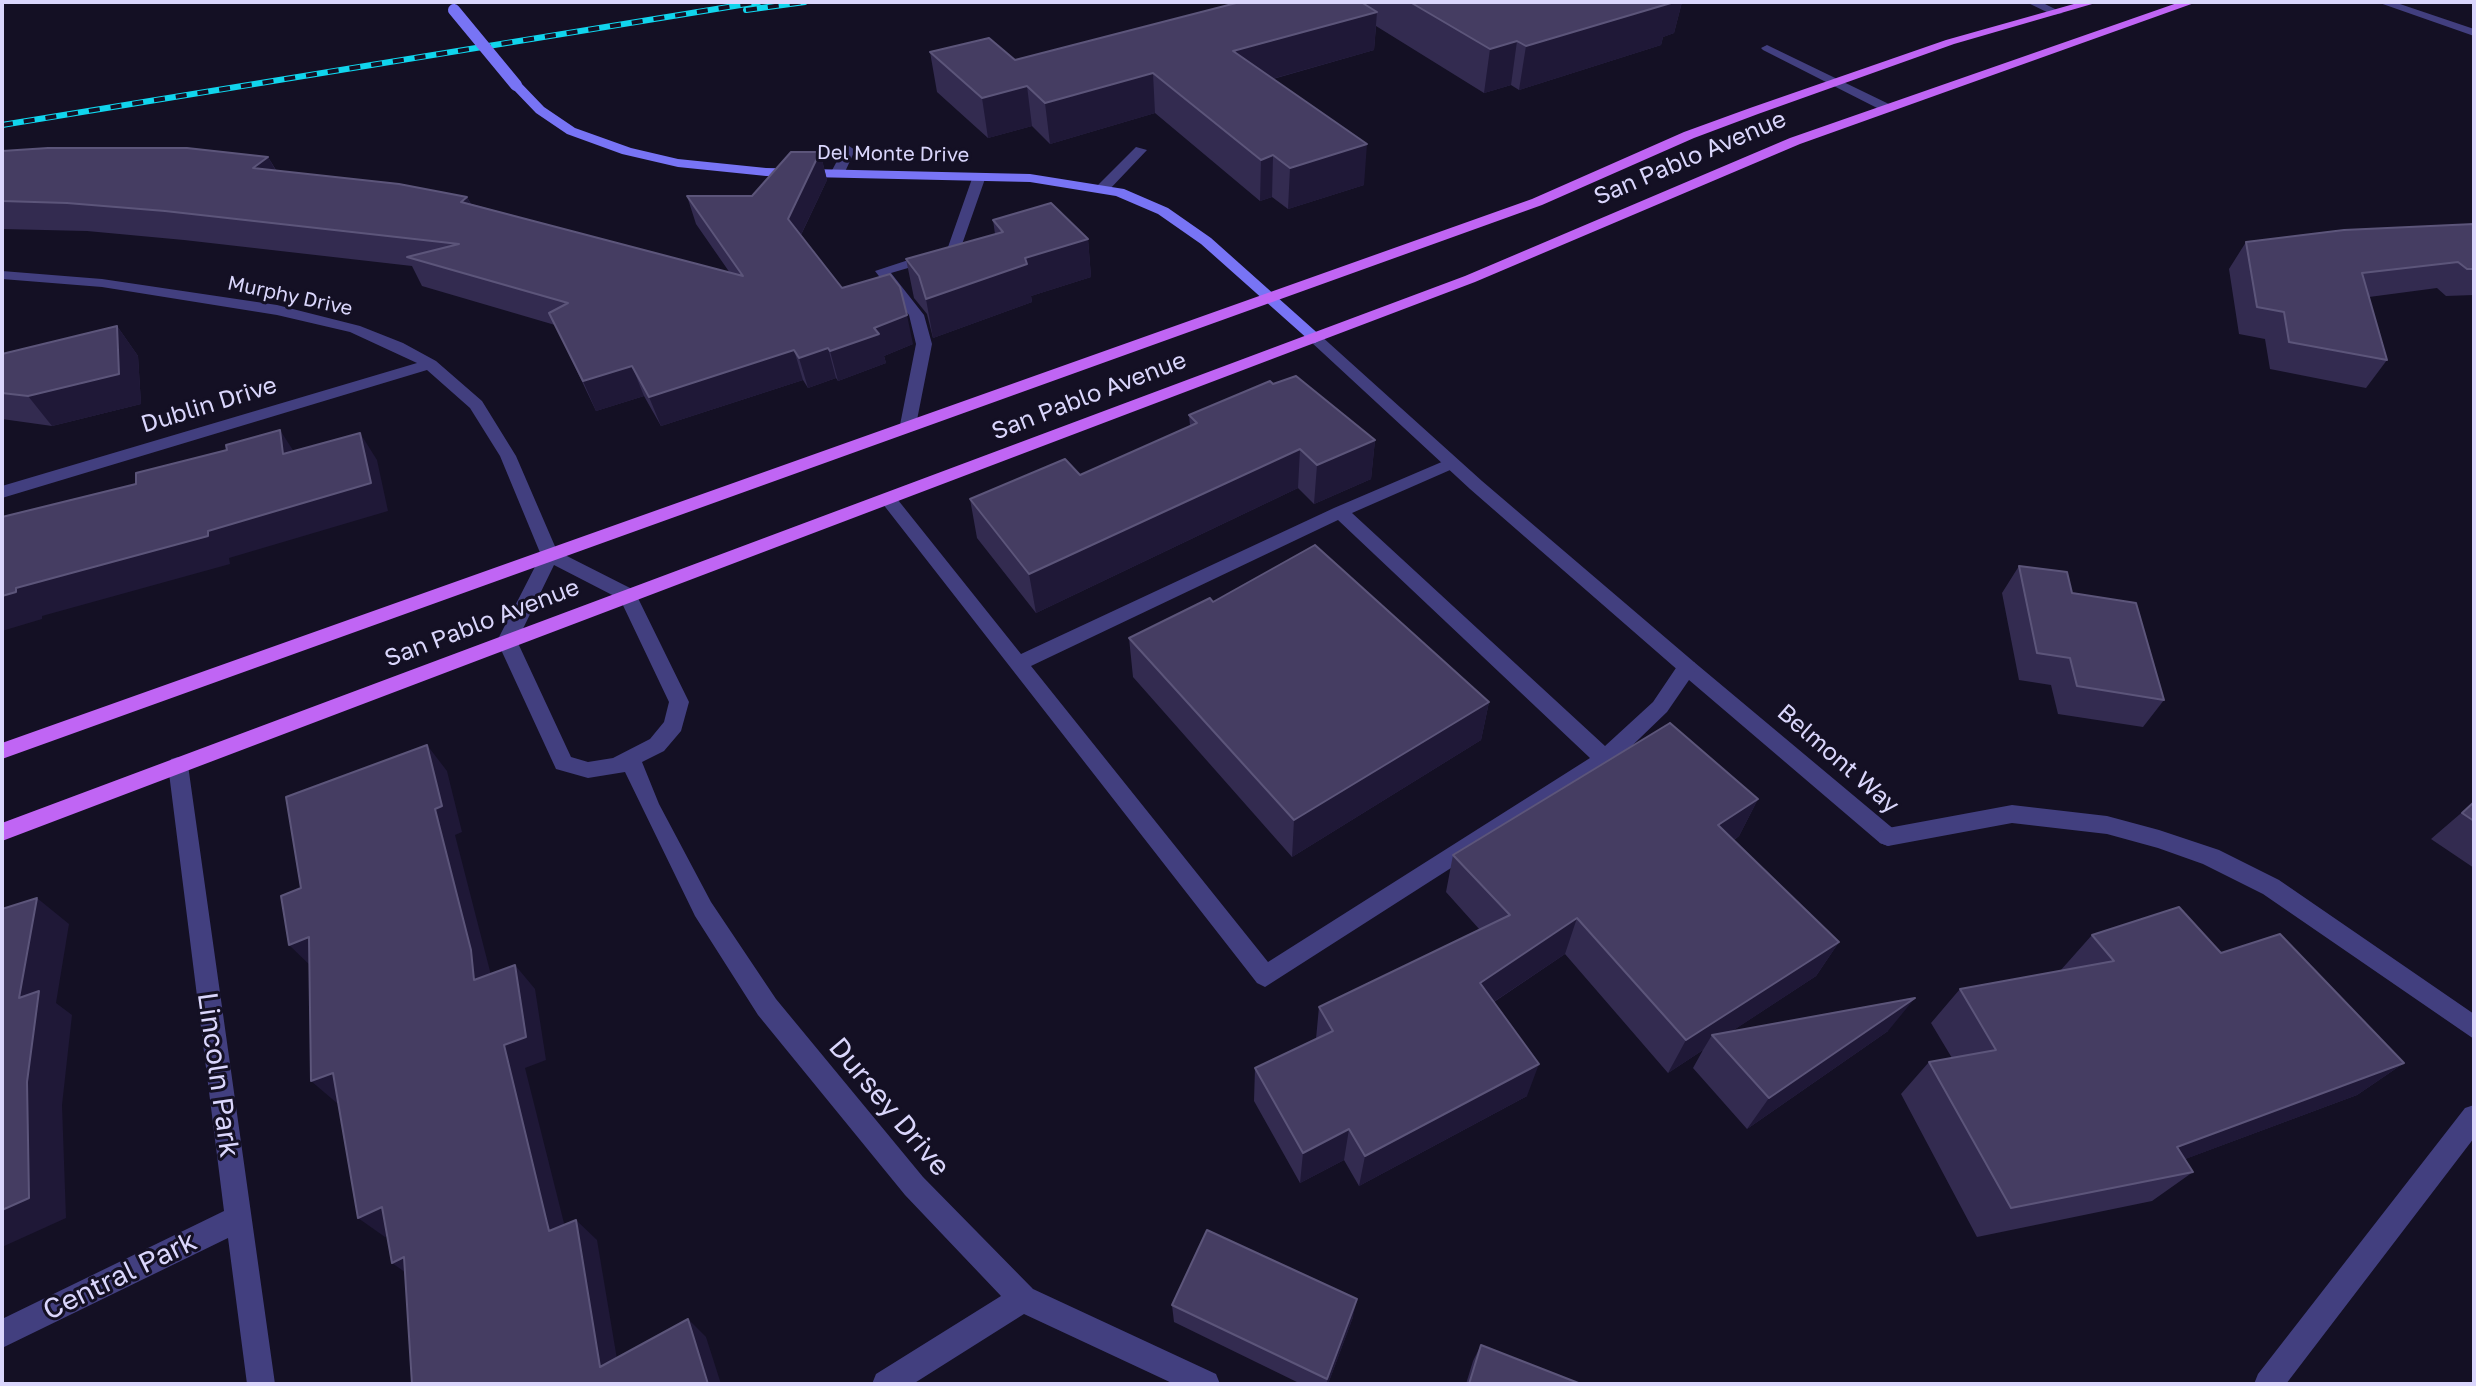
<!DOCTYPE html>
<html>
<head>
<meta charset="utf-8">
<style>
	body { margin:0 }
	#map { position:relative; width:2476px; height:1386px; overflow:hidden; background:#141024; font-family:"Golos Text",sans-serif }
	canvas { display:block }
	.frame { position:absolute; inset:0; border:4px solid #dad6fc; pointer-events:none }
</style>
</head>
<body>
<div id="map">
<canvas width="2476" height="1386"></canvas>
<div class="frame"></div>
</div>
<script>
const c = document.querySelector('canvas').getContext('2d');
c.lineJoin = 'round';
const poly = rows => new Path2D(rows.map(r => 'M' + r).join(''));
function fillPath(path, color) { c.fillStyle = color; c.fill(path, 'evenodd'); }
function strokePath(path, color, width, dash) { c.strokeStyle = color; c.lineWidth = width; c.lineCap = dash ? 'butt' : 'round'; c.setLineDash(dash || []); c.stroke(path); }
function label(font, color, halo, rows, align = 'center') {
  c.font = font + ' "Golos Text",sans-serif'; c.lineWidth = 6; c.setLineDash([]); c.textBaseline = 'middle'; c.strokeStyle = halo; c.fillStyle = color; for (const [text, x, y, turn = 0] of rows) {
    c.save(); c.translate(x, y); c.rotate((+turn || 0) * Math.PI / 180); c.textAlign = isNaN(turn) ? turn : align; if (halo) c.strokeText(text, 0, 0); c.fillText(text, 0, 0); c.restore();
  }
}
const lane = poly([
	[2026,2,2041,2,2063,13,2053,15,2026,2],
	[2377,2,2394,2,2474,29,2474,36,2377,2],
	[1767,45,1891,105,1893,108,1883,111,1763,50,1761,48,1767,45],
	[849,146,855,150,844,174,832,177,830,174,843,150,849,146],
	[1136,147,1147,150,1108,191,1098,191,1098,185,1136,147],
	[974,173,986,176,959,253,891,273,924,315,932,344,916,425,908,430,902,429,900,425,916,344,909,315,875,271,948,247,974,173],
	[1451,458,1460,463,1457,467,1352,513,1605,746,1653,702,1680,662,1694,662,1896,831,1899,837,1896,843,1888,846,1880,843,1689,680,1667,712,1612,765,1265,987,1257,983,879,499,888,493,894,495,1021,654,1334,508,1451,458],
	[1338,520,1590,758,1268,962,1031,666,1338,520],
	[2474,1105,2474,1138,2286,1384,2254,1384,2258,1374,2465,1108,2474,1105]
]);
const street = poly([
	[2,271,102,279,277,305,360,326,403,343,436,361,482,401,516,456,557,551,634,590,689,702,681,731,664,751,642,762,659,804,711,902,776,999,923,1177,1033,1289,1216,1374,1220,1384,1174,1384,1024,1314,913,1384,872,1384,876,1374,1001,1296,905,1195,758,1015,695,916,625,772,588,778,556,769,497,641,541,555,500,456,470,408,427,370,2,498,2,486,417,363,350,332,277,315,102,287,2,279,2,271],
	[554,565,620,599,669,702,664,722,650,739,613,758,588,762,571,757,517,641,554,565],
	[1315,333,1320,335,1482,481,1694,662,1697,667,1694,672,1680,672,1470,489,1310,341,1307,338,1315,333],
	[178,757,185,759,188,765,275,1384,247,1384,228,1238,2,1348,2,1319,224,1211,168,765,171,759,178,757],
	[2012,805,2107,816,2159,830,2219,850,2279,880,2474,1014,2474,1039,2263,894,2203,864,2158,848,2107,834,2012,823,1888,846,1880,843,1877,837,1880,831,1888,828,2012,805]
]);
const secondary = poly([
	[512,82,520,82,544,107,575,128,631,148,678,159,766,168,1030,174,1124,189,1168,208,1211,238,1323,338,1315,343,1310,341,1201,244,1158,214,1116,196,1030,182,766,176,678,167,622,154,567,134,536,113,512,88,512,82]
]);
const primary = poly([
	[2081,2,2099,2,1954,44,1758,114,1694,138,1542,205,2,759,2,743,1532,199,1684,132,1750,108,1946,40,2081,2],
	[2180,2,2197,2,1800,144,1475,282,2,841,2,823,1465,276,1790,138,2180,2]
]);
const rail = poly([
	[746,10,805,2],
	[2,125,759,2]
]);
const secondaryBridge = poly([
	[454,10,516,85]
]);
const wall = poly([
	[1240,2,1682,2,1674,33,1663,37,1661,45,1519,90,1511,85,1484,93,1376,26,1374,50,1273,79,1364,185,1288,209,1272,197,1260,201,1155,113,1050,144,1032,126,988,138,937,92,930,52,1015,60],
	[2,151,268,157,276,170,467,197,471,204,730,273,696,224,687,196,752,196,820,152,827,180,801,235,842,288,913,344,884,356,886,363,838,381,836,378,808,388,803,380,661,426,644,396,596,411,555,325,422,286,412,266,184,240,87,231,2,229],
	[993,220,1088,239,1091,277,1031,296,1032,302,933,338,927,314,914,298,906,259,995,234],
	[2474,224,2474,295,2446,296,2437,288,2369,297,2387,360,2366,388,2270,369,2265,339,2239,334,2229,269,2246,242],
	[117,326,138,356,141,404,52,426,2,419,2,354],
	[1273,384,1375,440,1371,479,1314,504,1298,488,1036,613,977,538,970,499,1080,475,1190,426,1189,415],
	[2019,566,2072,593,2164,700,2143,727,2058,714,2051,685,2019,680,2002,593],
	[1213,602,1489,702,1481,740,1292,857,1133,677,1129,638],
	[1758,799,1739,836,1734,840,1839,942,1816,976,1732,1031,1888,1031,1747,1129,1693,1068,1703,1050,1668,1073,1565,954,1494,1002,1527,1096,1359,1186,1344,1160,1300,1183,1254,1101,1255,1068,1316,1039,1319,1007,1480,930,1446,892,1453,855],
	[2474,802,2474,868,2431,839],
	[2092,935,2221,953,2404,1063,2357,1095,2185,1159,2193,1172,2152,1201,1977,1237,1901,1094,1929,1062,1952,1058,1931,1023,1960,989,2060,971],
	[1172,1305,1353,1317,1328,1384,1301,1384,1174,1322],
	[1481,1345,1581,1384,1466,1384,1473,1361]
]);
const shadedWall = poly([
	[1661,2,1682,2,1674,33,1663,37,1661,45,1519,90,1526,46],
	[1377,12,1374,50,1233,90,1233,51],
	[1517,41,1511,85,1484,93,1490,49],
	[1153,73,1155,113,1050,144,1045,103],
	[1027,86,1032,126,988,138,982,98],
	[1367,144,1364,185,1288,209,1290,168],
	[820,152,827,180,795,247,788,219],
	[1273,155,1272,197,1260,201,1261,160],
	[268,157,284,185,253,168],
	[467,197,481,225,461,202],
	[1088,239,1091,277,1031,296,1032,302,933,338,926,299,1025,258],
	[907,315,913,344,884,356,886,363,838,381,830,351,874,328],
	[117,326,138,356,141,404,52,426,28,396],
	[828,348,836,378,808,388,799,358],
	[794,350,803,380,661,426,649,397],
	[632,366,644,396,596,411,583,381],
	[280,430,298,458,283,454],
	[360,433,377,460,388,511,229,558,230,564,42,616,42,619,2,631,2,596,16,588,208,531],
	[1375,440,1371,479,1314,504,1317,465],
	[1300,449,1298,488,1036,613,1029,574],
	[1489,702,1481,740,1292,857,1294,820],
	[427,745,447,771,462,832,455,835,491,975,474,980,435,809],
	[1758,799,1739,836,1701,862,1718,825],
	[37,898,69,924,56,1003,72,1015,62,1105,66,1218,2,1247,2,1210,19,998],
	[1577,918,1565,954,1471,1017,1480,983],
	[309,937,315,970,289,945],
	[1839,942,1816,976,1717,1041,1712,1035,1703,1050,1668,1073,1686,1040],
	[515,965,535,989,546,1060,525,1068,571,1251,549,1231,504,1045],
	[1915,998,1888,1031,1747,1129,1769,1098],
	[2404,1063,2357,1095,2137,1177,2177,1147],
	[1539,1064,1527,1096,1359,1186,1365,1156],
	[333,1073,338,1104,311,1081],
	[1349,1129,1344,1160,1300,1183,1303,1153],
	[382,1207,409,1227,385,1237,358,1218],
	[576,1220,597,1240,621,1383,600,1367],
	[404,1257,419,1282,392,1263],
	[1357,1299,1353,1317,1328,1384,1326,1384],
	[688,1319,706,1337,721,1384,708,1384]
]);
const building = poly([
	[1240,2,1361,2,1377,12,1233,51,1367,144,1290,168,1273,155,1261,160,1153,73,1045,103,1027,86,982,98,930,52,989,38,1015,60,1240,2],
	[1410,2,1670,2,1671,3,1526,46,1517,41,1490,49,1410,2],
	[48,148,187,148,268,157,253,168,399,184,467,197,461,202,743,276,687,196,752,196,791,152,820,152,788,219,842,288,890,274,900,287,907,315,874,328,879,334,830,351,828,348,799,358,794,350,649,397,632,366,583,381,549,313,568,303,407,257,459,244,165,211,67,203,2,201,2,151,48,148],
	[1051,203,1088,239,1025,258,1027,264,926,299,919,276,906,259,1003,232,993,220,1051,203],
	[2474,224,2474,269,2467,269,2458,262,2362,273,2387,360,2289,342,2284,312,2257,307,2246,242,2344,230,2474,224],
	[117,326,119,374,28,396,2,393,2,354,117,326],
	[1296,376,1375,440,1317,465,1300,449,1029,574,970,499,1065,459,1080,475,1197,423,1189,415,1270,381,1273,384,1296,376],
	[280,430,283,454,360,433,371,483,208,531,208,536,16,588,16,592,2,596,2,517,136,484,136,473,227,450,226,445,280,430],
	[1315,545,1489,702,1294,820,1129,638,1210,598,1213,602,1315,545],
	[2019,566,2067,572,2072,593,2136,603,2164,700,2077,686,2070,658,2037,653,2019,566],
	[1670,723,1758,799,1718,825,1839,942,1686,1040,1577,918,1480,983,1539,1064,1365,1156,1349,1129,1303,1153,1255,1068,1333,1031,1319,1007,1510,915,1453,855,1670,723],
	[427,745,442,806,435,809,471,950,474,980,515,965,526,1037,504,1045,549,1231,576,1220,600,1367,688,1319,708,1384,412,1384,404,1257,392,1263,382,1207,358,1218,333,1073,311,1081,309,937,289,945,281,896,301,888,286,797,427,745],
	[2474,802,2474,821,2462,813,2474,802],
	[37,898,19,998,39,991,27,1082,29,1198,2,1210,2,909,37,898],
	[2179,907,2221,953,2280,934,2404,1063,2177,1147,2193,1172,2011,1208,1929,1062,1996,1050,1960,989,2114,961,2092,935,2179,907],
	[1915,998,1769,1098,1712,1035,1915,998],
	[1207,1230,1357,1299,1327,1379,1172,1305,1207,1230],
	[1481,1345,1581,1384,1469,1384,1481,1345]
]);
const farStreetnames = [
	["Del Monte Drive",893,154,1],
	["Murphy Drive",290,296,12]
];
const streetNames = [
	["San Pablo Avenue",1690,158,-23],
	["San Pablo Avenue",1089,396,-21],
	["Dublin Drive",209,405,-17],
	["San Pablo Avenue",482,623,-21],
	["Belmont Way",1838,759,41]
];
const nearStreetnames = [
	["Lincoln Park",218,1075,82],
	["Dursey Drive",889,1107,50],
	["Central Park",120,1276,-26]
];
fillPath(lane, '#423f7f');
fillPath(street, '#423f7f');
fillPath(secondary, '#7874f5');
fillPath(primary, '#c065f4');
strokePath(rail, '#11d5ed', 6);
strokePath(rail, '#141024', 4, [11]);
strokePath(secondaryBridge, '#7874f5', 12);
fillPath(wall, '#332b50');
fillPath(shadedWall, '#1f1837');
fillPath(building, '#453d62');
strokePath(building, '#5c557a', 2);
label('20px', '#dad6fc', '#141024', farStreetnames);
label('24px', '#dad6fc', '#141024', streetNames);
label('28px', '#dad6fc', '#141024', nearStreetnames);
</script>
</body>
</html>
